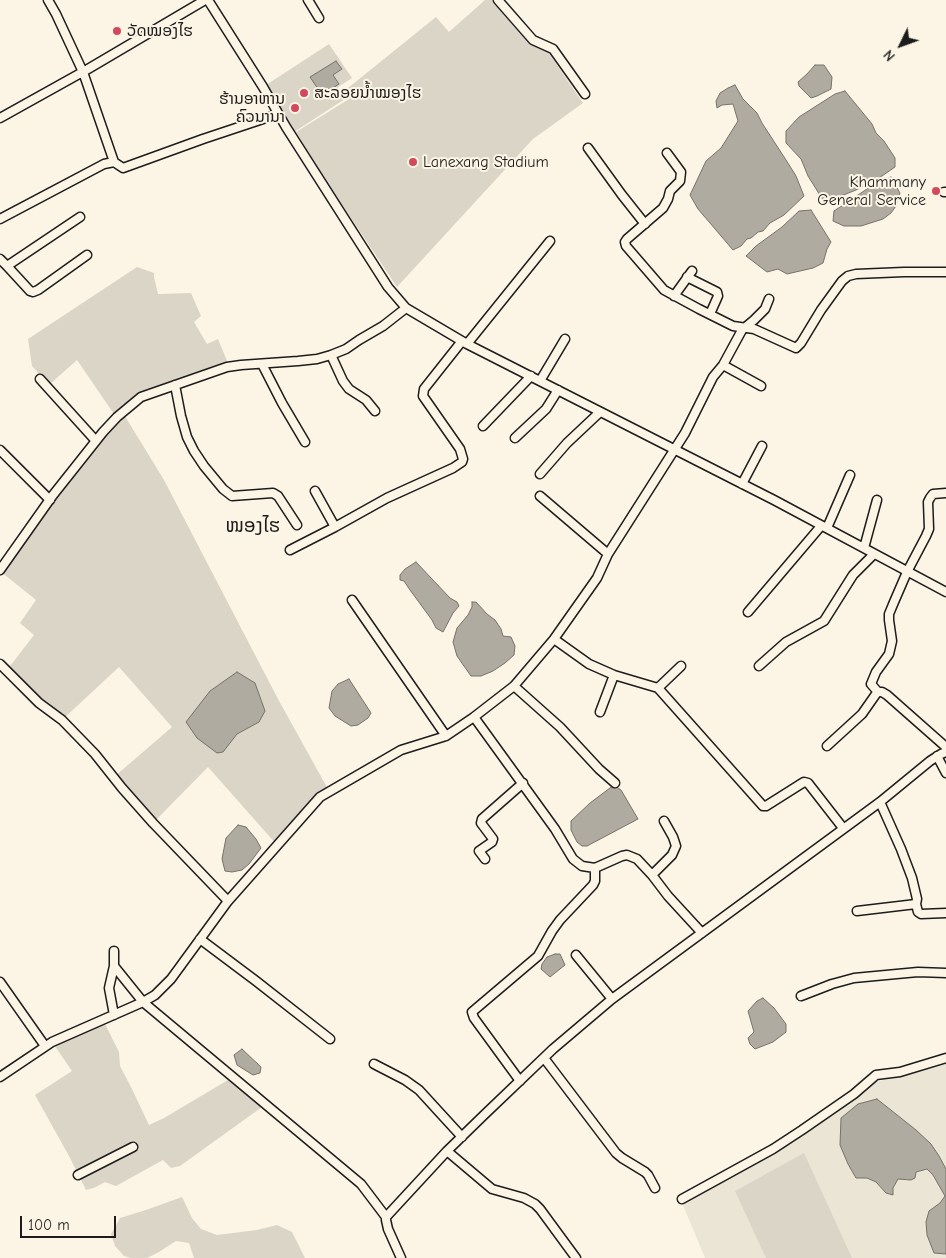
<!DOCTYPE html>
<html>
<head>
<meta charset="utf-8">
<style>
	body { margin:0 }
	#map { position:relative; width:946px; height:1258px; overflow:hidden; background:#fcf5e5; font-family:"Comic Neue",sans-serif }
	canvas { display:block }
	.north { position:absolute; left:876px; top:20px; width:50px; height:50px; -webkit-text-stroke:4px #fcf5e5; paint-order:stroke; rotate:228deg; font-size:14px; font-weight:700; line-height:20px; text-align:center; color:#1c1c1c }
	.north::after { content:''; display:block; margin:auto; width:18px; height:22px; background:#1c1c1c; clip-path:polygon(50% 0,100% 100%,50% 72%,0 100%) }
	.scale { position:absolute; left:20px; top:1216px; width:96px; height:22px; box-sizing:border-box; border:2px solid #1c1c1c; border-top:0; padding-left:6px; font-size:15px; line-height:18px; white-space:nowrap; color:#1c1c1c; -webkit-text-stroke:4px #fcf5e5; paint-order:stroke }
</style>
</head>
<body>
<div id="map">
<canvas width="946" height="1258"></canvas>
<div class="north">N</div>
<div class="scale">100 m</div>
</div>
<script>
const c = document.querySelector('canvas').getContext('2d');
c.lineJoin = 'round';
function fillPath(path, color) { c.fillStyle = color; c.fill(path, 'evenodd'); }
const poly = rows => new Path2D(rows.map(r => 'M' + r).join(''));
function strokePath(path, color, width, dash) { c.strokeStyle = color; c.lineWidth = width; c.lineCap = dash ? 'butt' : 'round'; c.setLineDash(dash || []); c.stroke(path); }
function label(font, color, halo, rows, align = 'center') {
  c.font = font + ' "Comic Neue","Noto Sans Lao",sans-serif'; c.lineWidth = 4; c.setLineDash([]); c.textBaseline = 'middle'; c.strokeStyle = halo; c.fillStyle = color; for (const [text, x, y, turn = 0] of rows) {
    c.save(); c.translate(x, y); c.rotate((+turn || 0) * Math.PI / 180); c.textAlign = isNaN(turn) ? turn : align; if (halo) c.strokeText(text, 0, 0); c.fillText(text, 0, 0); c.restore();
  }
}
const built = poly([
	[946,1063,946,1258,705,1258,682,1203,809,1132,873,1083]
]);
const green = poly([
	[485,0,495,0,535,46,544,46,583,103,533,139,397,287,329,185,296,132,349,99,343,92,436,17,449,32],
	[329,44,352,78,338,87,345,99,291,134,263,87],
	[137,267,154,273,154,277,158,294,191,293,201,316,194,322,207,344,218,339,230,368,140,401,123,413,164,480,278,699,329,791,277,845,208,767,153,823,114,777,172,727,119,667,62,720,7,670,34,635,20,623,36,600,0,571,116,417,77,360,49,385,32,366,28,339],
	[103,1020,119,1052,120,1066,131,1087,149,1125,164,1118,228,1080,262,1107,180,1166,171,1168,163,1160,116,1186,105,1182,94,1188,86,1190,69,1156,35,1095,72,1071,52,1042],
	[804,1153,852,1258,766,1258,735,1191],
	[182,1197,192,1218,201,1229,217,1235,257,1230,277,1225,292,1232,305,1258,194,1258,189,1243,176,1241,159,1252,147,1258,131,1258,124,1256,115,1246,111,1234,120,1218,146,1210]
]);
const water = poly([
	[336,61,342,69,333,75,339,84,322,95,310,77,336,61],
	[815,65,824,65,832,77,831,89,817,96,811,98,799,86,798,82,807,74,815,65],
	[735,85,743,99,757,113,762,123,786,160,796,176,804,196,784,215,770,223,763,231,758,232,751,238,747,239,741,246,733,250,698,209,690,195,706,161,721,148,738,121,733,104,722,105,717,108,716,101,720,93,728,88,735,85],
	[845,91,872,124,876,133,884,141,895,158,895,167,879,178,856,190,831,200,823,200,808,176,801,159,786,143,786,131,799,117,835,94,845,91],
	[891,177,900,193,896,206,891,213,883,219,861,226,844,226,833,221,834,211,870,187,891,177],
	[811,210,831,242,827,249,823,263,813,268,787,274,778,269,767,272,746,256,756,246,782,227,799,211,811,210],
	[416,562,450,598,457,602,459,606,453,613,443,632,436,628,432,620,410,590,404,581,400,580,400,575,405,569,416,562],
	[472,602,476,602,487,614,495,620,501,629,503,636,511,637,515,646,514,655,505,663,493,671,481,676,471,676,457,656,453,642,457,628,468,615,472,607,472,602],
	[237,672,255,683,265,711,259,722,237,734,223,752,217,753,197,738,186,722,210,691,237,672],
	[349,679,371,713,368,718,358,725,351,726,335,716,329,708,332,691,338,684,349,679],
	[614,785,621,790,638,819,587,846,582,846,577,842,571,830,571,821,590,803,614,785],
	[238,825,246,827,256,839,261,848,249,864,242,870,232,872,225,871,222,859,226,838,238,825],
	[555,954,560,954,565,965,550,977,541,969,542,964,547,957,555,954],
	[763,998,774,1008,786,1024,786,1032,773,1042,755,1049,750,1044,748,1038,754,1032,748,1011,757,1001,763,998],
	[242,1049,261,1067,260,1073,253,1075,237,1065,234,1055,242,1049],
	[877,1099,916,1130,931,1144,939,1156,946,1169,946,1254,934,1253,927,1235,926,1222,929,1211,940,1203,945,1196,933,1175,927,1169,916,1172,915,1178,911,1180,898,1179,893,1188,893,1195,886,1193,876,1182,867,1178,856,1178,848,1164,840,1145,841,1118,858,1104,877,1099]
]);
const minor = poly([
	[48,0,56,14,83,72,114,162],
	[208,0,263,87,286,127,388,287,406,308,467,344,774,500,946,592],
	[308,0,319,18],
	[498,0,533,40,553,49,585,94],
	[0,118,88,69,205,0],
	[588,148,622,195,645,224],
	[667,153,681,172,680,181,670,191,668,199,663,208,627,239,625,242,626,246,664,290,699,309,733,326,754,329,796,348,801,343,821,310,842,281,848,276,856,274,904,272,946,272],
	[944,192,946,192],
	[0,219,104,164,114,162,123,168,203,139,278,114],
	[0,259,7,266,80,217],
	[7,266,30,291,33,292,38,290,87,255],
	[687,277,717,292,718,296,710,314],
	[674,296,692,271],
	[467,344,550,241],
	[331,355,343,381,349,389,366,400,375,411],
	[262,364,282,403,305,442],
	[723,365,761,386],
	[40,379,96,441],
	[540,381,565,339],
	[175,385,181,416,187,437,194,451,204,466,223,489,232,496,273,493,278,496,297,525],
	[483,426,531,376],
	[515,438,546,409,558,390],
	[0,450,50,500],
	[540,474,567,443,600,412],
	[742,484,762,446],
	[315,491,335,527],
	[946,493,933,494,930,498,928,502,929,529,926,536,907,572,894,602,889,614,889,620,892,641,889,654,876,672,871,684,878,692,882,692,887,695,946,747],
	[540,496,608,554],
	[827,528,850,475],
	[864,548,877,500],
	[290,550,335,527,387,498,453,468,462,462,463,459,460,449,423,396,424,389,462,341],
	[0,570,53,495,103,432,117,417,141,397,227,367,241,365,298,361,317,359,331,355,346,349,359,340,383,326,406,308],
	[352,600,446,736],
	[748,612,821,526],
	[554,639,589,664,614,675,658,688,763,806,766,806,804,782,808,783,843,828],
	[0,664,39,703,62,720,95,754,122,788,153,823,228,901],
	[759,666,786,642,824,621,853,575,874,554],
	[514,686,560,727,599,769,615,783],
	[658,688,681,666],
	[600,712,614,675],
	[474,717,555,829,573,859,582,866,595,868,622,856,627,855,637,859,652,875,668,896,702,933],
	[827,746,862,714,876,694,878,692],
	[937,756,946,773],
	[880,802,901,849,912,878,917,899,916,904],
	[485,859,479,851,492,842,493,839,481,823,482,819,523,783],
	[652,875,672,855,676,846,673,837,664,821],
	[857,911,916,904,918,912,921,914,946,913],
	[200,939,256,981,330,1039],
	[114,951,114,966,143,1002,361,1184,386,1217,386,1220,388,1229,401,1258],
	[576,955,612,999],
	[0,982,45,1046],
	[801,996,832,984,854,978,918,972,946,973],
	[114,1015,109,988,114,966],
	[544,1058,616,1153,622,1158,645,1172,648,1175,655,1188],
	[374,1064,405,1080,419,1090,462,1137],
	[0,1077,52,1042,143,1002,155,995,171,979,228,901,320,797,401,750,446,736,474,717,514,686,554,639,597,578,608,554,685,433,713,377,723,365,742,330,754,320,765,309,769,299],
	[520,1081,474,1018,472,1012,538,956,552,931,560,920,593,885,595,881,595,868],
	[447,1151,492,1189,524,1198,535,1204,540,1209,576,1258],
	[78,1175,133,1147],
	[682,1199,773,1149,802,1130,854,1094,876,1075,900,1072,946,1058],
	[386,1217,447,1151,484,1115,553,1049,612,999,880,802,930,761,941,754,946,752]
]);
const markers = [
	[117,31,5,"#d1495b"],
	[304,93,5,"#d1495b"],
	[295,108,5,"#d1495b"],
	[413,162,5,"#d1495b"],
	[936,191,5,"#d1495b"]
];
const poiNames = [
	["ວັດໝອງໄຮ",127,31],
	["ສະລອຍນ້ຳໝອງໄຮ",314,93],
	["ຮ້ານອາຫານ",285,99,"right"],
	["ຄົວນານາ",285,117,"right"],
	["Lanexang Stadium",423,162],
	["Khammany",926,182,"right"],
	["General Service",926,200,"right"]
];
const quarterNames = [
	["ໜອງໄຮ",253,527]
];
fillPath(built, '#ebe5d6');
fillPath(green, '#dbd5c8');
fillPath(water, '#b0aba1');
strokePath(water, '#75726c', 1);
strokePath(minor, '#1c1c1c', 11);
strokePath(minor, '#fcf5e5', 8);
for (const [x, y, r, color] of markers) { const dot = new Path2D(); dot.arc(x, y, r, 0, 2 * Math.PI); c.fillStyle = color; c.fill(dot); strokePath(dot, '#fcf5e5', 2); }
label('16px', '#1c1c1c', '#fcf5e5', poiNames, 'left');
label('19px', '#1c1c1c', '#fcf5e5', quarterNames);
</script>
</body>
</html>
